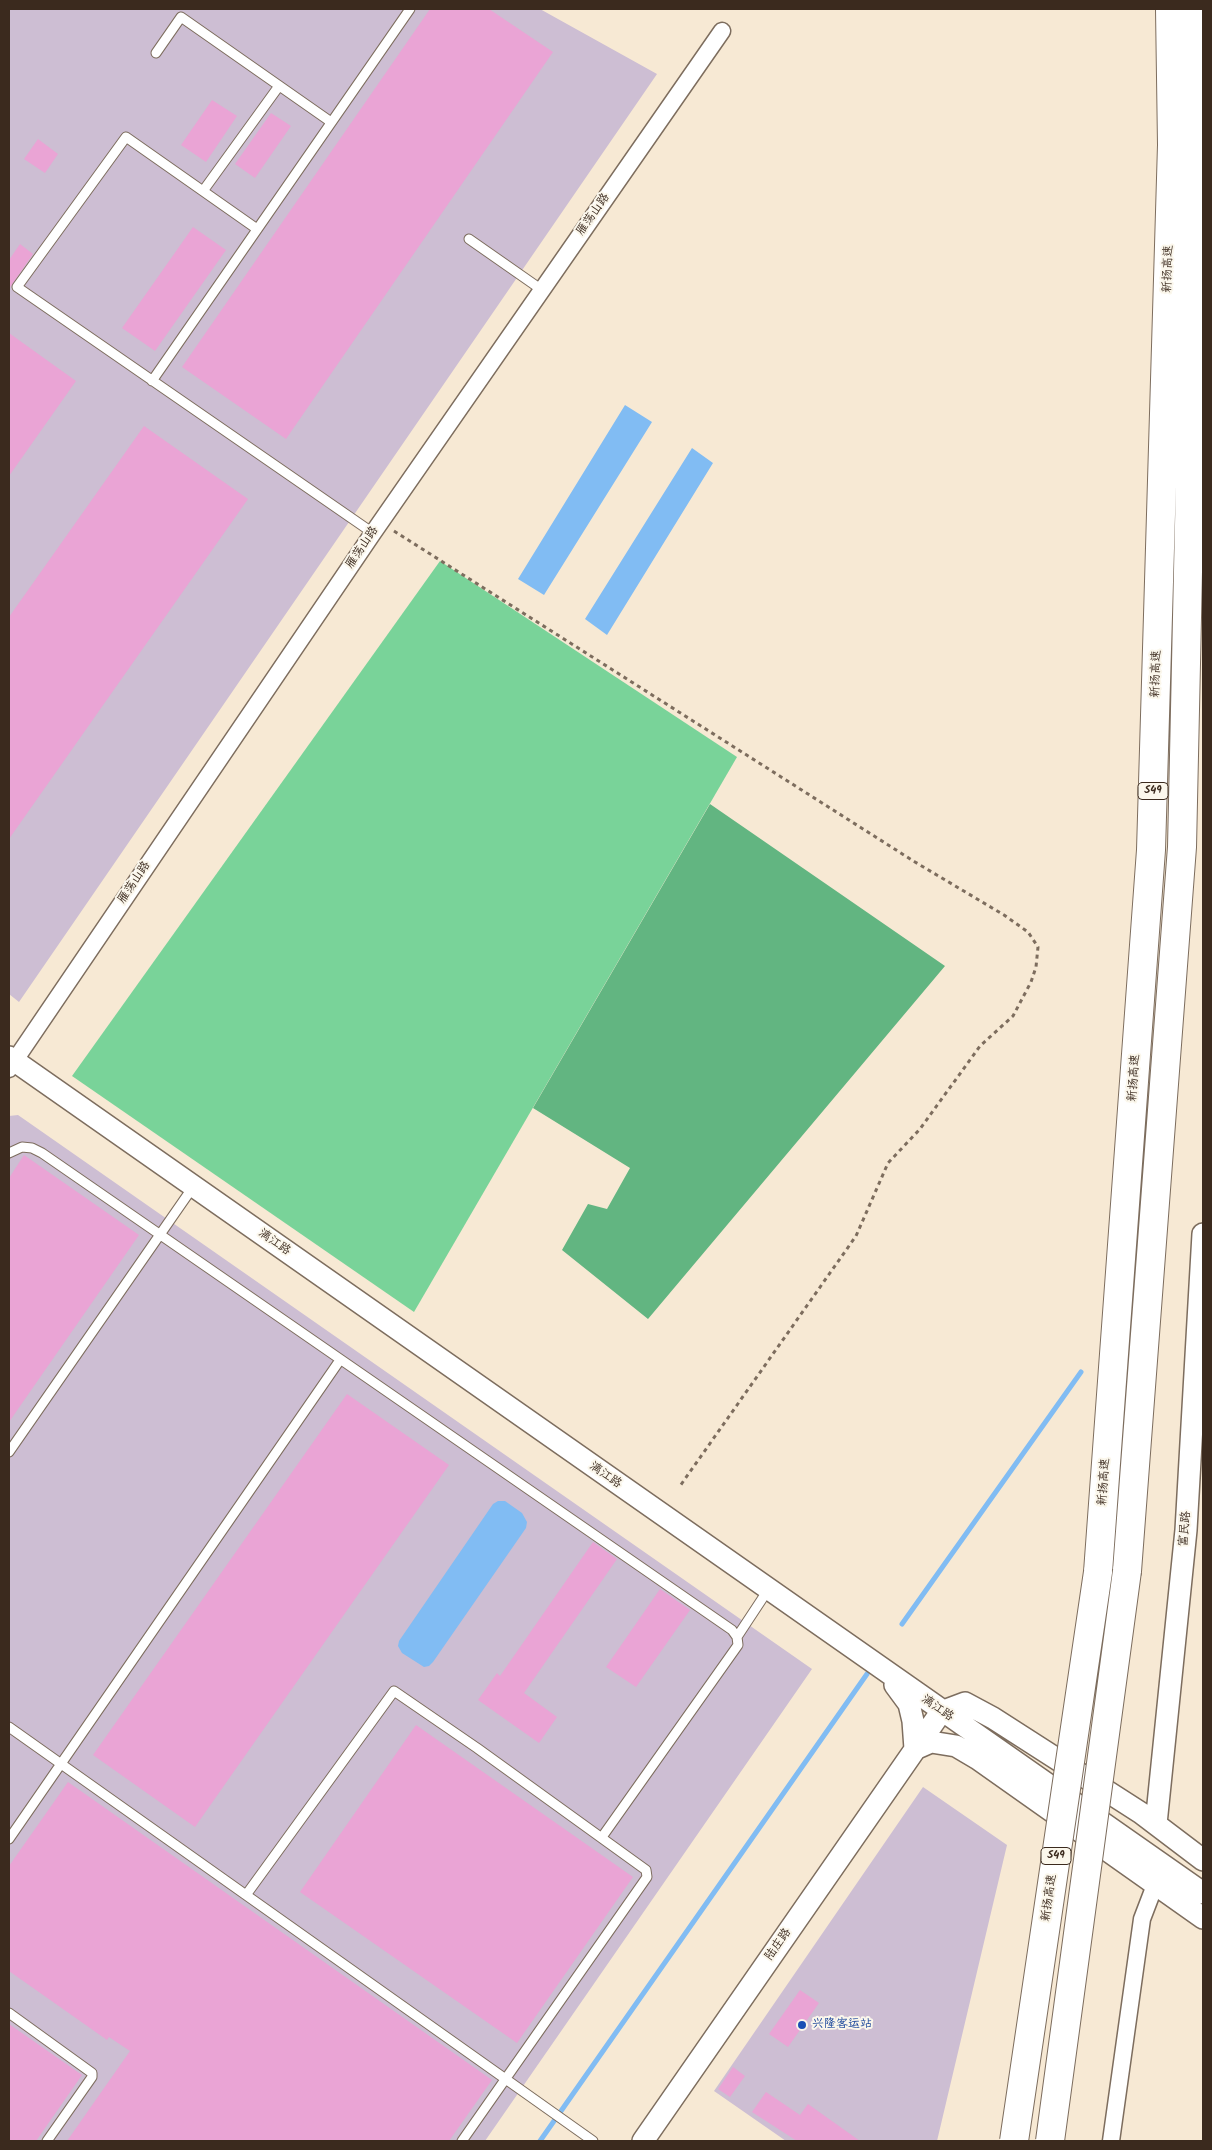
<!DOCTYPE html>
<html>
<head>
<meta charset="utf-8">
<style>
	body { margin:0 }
	#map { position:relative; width:1212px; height:2150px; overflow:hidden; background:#f7e9d4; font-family:Kalam,sans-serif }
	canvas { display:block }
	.frame { position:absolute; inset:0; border:10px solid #3b2a1e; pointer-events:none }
</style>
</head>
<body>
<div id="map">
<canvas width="1212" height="2150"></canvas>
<div class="frame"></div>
</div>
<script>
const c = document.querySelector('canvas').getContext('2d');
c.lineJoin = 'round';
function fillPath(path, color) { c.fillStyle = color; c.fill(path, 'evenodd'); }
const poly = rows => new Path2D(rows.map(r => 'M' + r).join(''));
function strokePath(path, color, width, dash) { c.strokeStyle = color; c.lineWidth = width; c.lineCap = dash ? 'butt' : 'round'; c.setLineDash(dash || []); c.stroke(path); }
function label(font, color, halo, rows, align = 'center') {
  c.font = font + ' Kalam,"LXGW WenKai TC",sans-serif'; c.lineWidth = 4; c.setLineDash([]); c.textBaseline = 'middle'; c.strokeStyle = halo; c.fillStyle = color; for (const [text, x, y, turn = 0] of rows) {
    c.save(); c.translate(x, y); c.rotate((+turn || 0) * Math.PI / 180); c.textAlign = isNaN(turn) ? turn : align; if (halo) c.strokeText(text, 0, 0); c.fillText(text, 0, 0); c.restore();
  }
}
const industrial = poly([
	[9,9,540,9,657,74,19,1002,9,994],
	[18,1115,812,1669,485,2141,9,2141,9,1116],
	[923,1787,1007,1845,937,2141,786,2141,714,2091]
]);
const green = poly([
	[440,561,737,757,414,1312,72,1076]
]);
const forest = poly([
	[710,804,945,966,648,1319,562,1250,588,1204,607,1209,630,1168,533,1108]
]);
const water = poly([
	[625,405,652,422,544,595,518,579],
	[692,448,713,463,607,635,585,619],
	[498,1501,505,1501,522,1513,527,1522,526,1528,433,1662,429,1666,424,1667,402,1653,398,1646,399,1641,493,1504]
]);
const stream = poly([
	[902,1624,1081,1372],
	[540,2141,867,1674]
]);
const building = poly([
	[430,9,489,9,553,52,286,439,182,367],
	[212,100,237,116,206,162,181,145],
	[271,113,291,126,255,178,235,164],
	[38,139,58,154,45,173,24,159],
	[193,227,226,250,155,351,122,328],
	[20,244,33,254,9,289,9,260],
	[9,333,76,381,9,476],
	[144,426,248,499,9,839,9,617],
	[24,1155,139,1235,9,1422,9,1178],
	[347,1394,449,1465,195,1827,93,1755],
	[593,1542,617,1559,524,1693,557,1717,539,1743,478,1700,497,1673,500,1676],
	[660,1589,690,1610,636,1687,606,1667],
	[416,1725,633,1877,517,2043,300,1892],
	[68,1782,492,2080,449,2141,67,2141,130,2051,109,2037,107,2040,9,1971,9,1866],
	[800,1990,819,2003,788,2047,769,2034],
	[9,2024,82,2075,36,2141,9,2141],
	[733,2067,745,2076,730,2097,718,2089],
	[766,2092,800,2115,808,2104,860,2141,797,2141,752,2112]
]);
const path = poly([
	[394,531,915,862,1004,915,1028,932,1038,947,1036,967,1031,982,1013,1016,980,1046,920,1129,888,1163,856,1236,680,1486]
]);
const service = poly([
	[156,53,181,17,331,122],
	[203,191,279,86],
	[257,229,126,137,17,287,373,533],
	[469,239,542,290],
	[152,381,410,9],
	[9,1153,22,1147,32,1148,42,1153,732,1630,737,1637,738,1645,602,1837],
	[9,1452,193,1187],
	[737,1637,768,1590],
	[9,1727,593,2141],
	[9,1839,340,1360],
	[246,1895,394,1691,477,1748,646,1870,647,1877,462,2141],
	[9,2013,92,2073,92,2077,47,2141]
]);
const minor = poly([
	[9,1069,373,533,722,31],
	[1111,2141,1142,1919,1155,1885]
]);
const tertiary = poly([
	[9,1057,1203,1893],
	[895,1685,909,1704,913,1721,915,1749],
	[915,1749,931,1742,956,1746,978,1759,1203,1918],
	[1156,1824,1186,1530,1203,1234],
	[643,2141,941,1712,965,1703,993,1718,1141,1813,1203,1860]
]);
const motorway = poly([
	[1127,1571,1182,847,1197,158,1195,9],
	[1098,1572,1151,850,1172,145,1170,9]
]);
const motorwayBridge = poly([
	[1014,2141,1098,1572],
	[1050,2141,1127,1571]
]);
const markers = [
	[802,2025,5,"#1a4fb4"]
];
const shields = [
	[1153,791,30],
	[1056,1856,30]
];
const shieldNames = [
	["S49",1153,791],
	["S49",1056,1856]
];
const streetNames = [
	["雁荡山路",594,215,-55],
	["新扬高速",1169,269,-88],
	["雁荡山路",363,548,-56],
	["新扬高速",1157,674,-88],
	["雁荡山路",135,883,-56],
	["新扬高速",1135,1078,-86],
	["漓江路",274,1243,35],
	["漓江路",605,1476,35],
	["新扬高速",1105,1482,-86],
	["富民路",1186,1529,-85],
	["漓江路",937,1709,35],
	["新扬高速",1050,1898,-82],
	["陆庄路",779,1945,-55]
];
const transitNames = [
	["兴隆客运站",812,2025]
];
fillPath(industrial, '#cdbed3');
fillPath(green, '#79d399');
fillPath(forest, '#62b581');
fillPath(water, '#81bcf3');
strokePath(stream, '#81bcf3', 5);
fillPath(building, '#eaa4d5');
strokePath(service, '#7d6d5e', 11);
strokePath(minor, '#7d6d5e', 19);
strokePath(tertiary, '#7d6d5e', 24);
strokePath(motorway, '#7d6d5e', 30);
strokePath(path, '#7d6d5e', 3, [4, 4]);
strokePath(service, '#fff', 9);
strokePath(minor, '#fff', 16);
strokePath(tertiary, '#fff', 21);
strokePath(motorway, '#fff', 28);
strokePath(motorwayBridge, '#7d6d5e', 30, []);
strokePath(motorwayBridge, '#fff', 28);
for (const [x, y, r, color] of markers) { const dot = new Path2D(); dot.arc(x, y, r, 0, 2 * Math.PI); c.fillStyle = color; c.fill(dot); strokePath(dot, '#fbf7ec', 2); }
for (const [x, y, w] of shields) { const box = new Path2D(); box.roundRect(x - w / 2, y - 8.5, w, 17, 4); c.fillStyle = '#fbf7ec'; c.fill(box); strokePath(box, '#3b2a1e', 1); }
label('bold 11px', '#3b2a1e', null, shieldNames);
label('12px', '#3b2a1e', '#fbf7ec', streetNames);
label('12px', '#164399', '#fbf7ec', transitNames, 'left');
</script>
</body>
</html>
